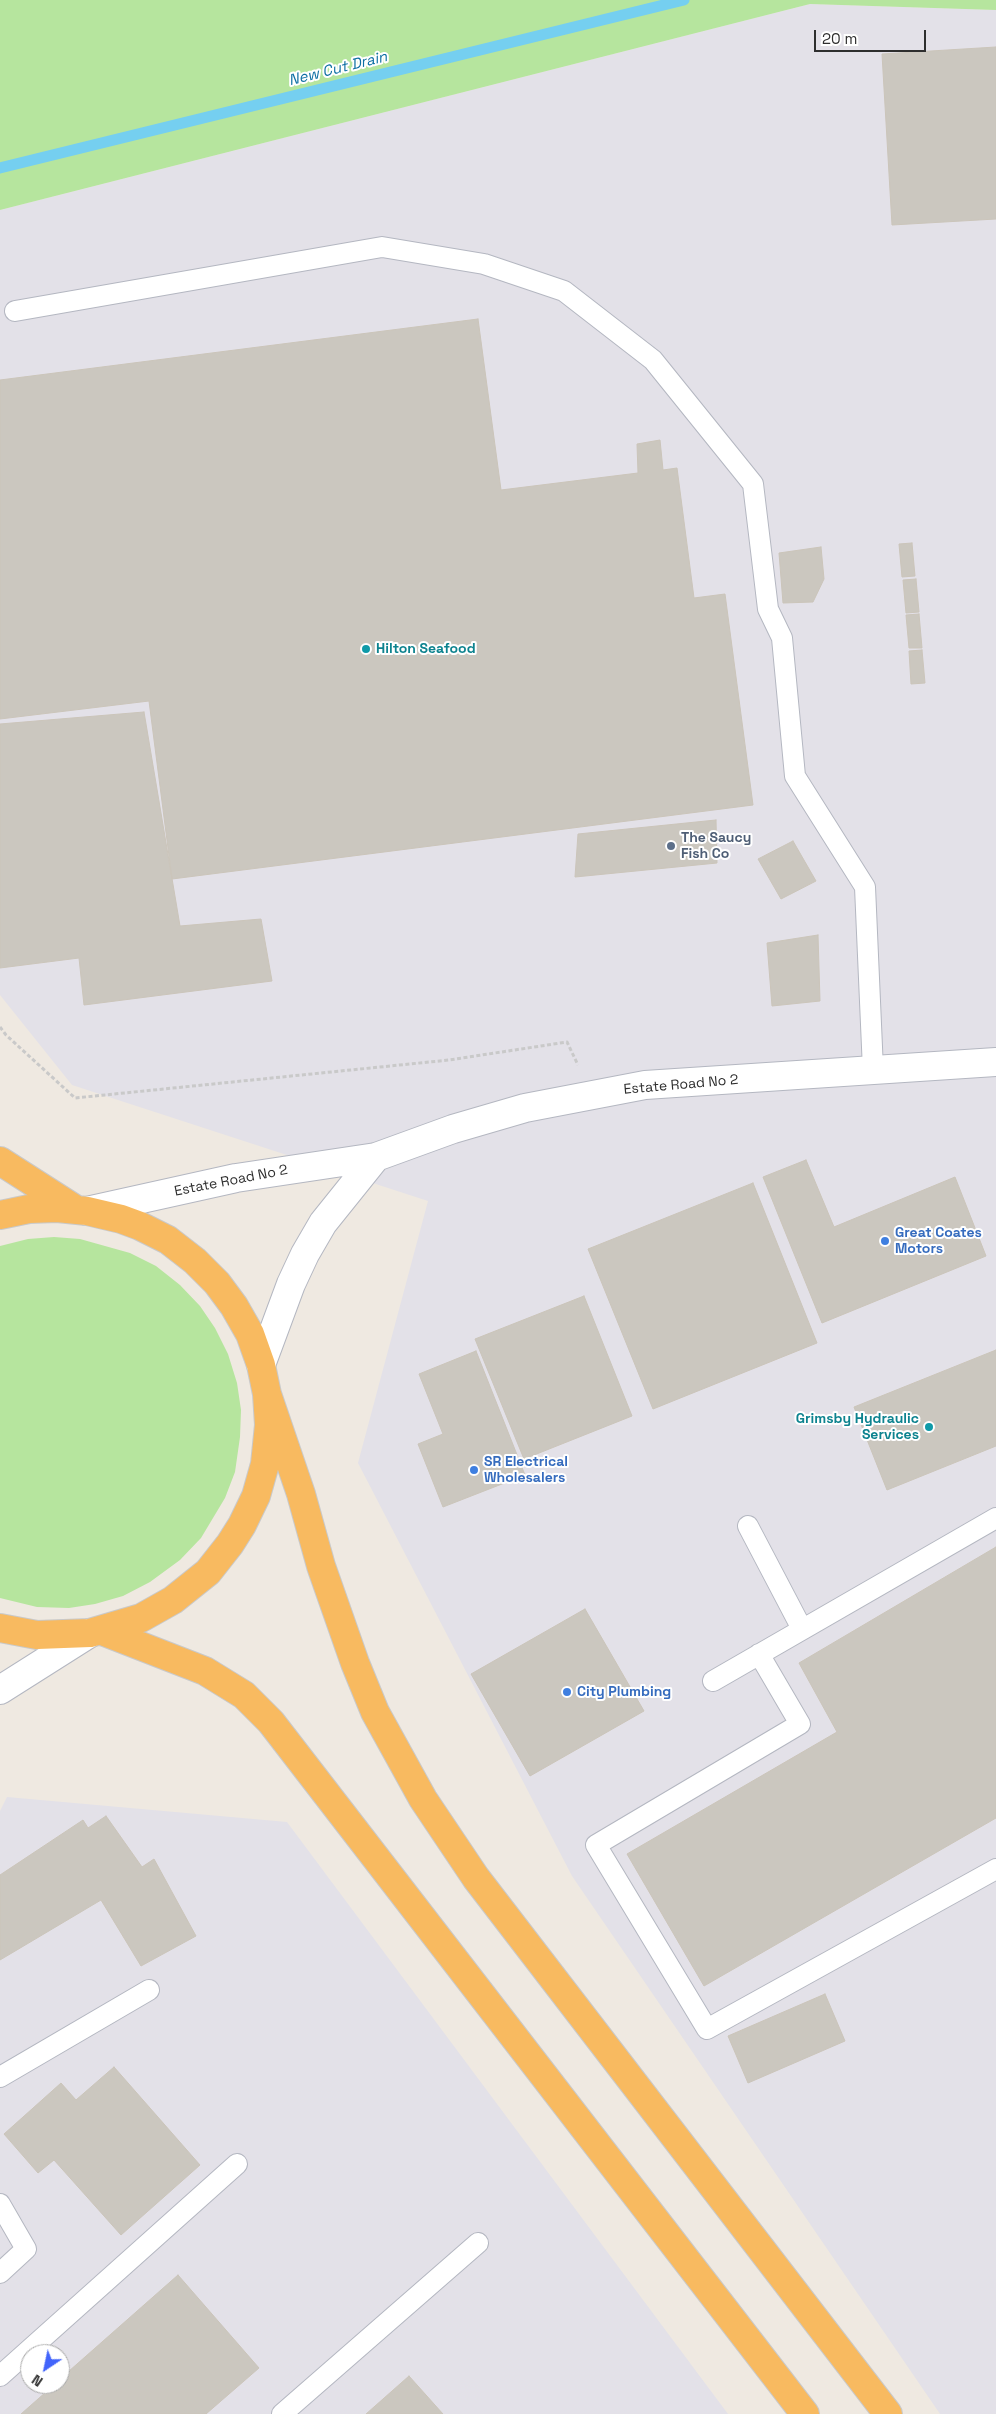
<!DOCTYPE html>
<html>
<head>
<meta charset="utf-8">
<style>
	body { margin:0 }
	#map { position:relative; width:996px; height:2414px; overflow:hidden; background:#efe9e1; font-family:"Space Grotesk",sans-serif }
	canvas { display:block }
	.north { position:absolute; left:20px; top:2344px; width:50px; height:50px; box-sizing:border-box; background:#fff; border:1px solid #ababab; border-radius:50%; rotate:214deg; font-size:14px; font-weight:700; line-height:20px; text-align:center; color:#2e2e2e }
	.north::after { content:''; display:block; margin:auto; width:18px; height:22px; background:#4264fb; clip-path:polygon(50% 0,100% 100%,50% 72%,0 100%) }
	.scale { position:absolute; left:814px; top:30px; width:112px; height:22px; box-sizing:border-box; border:2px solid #2e2e2e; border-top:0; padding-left:6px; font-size:15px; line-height:18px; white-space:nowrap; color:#2e2e2e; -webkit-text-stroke:4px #fff; paint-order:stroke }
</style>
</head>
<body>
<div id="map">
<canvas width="996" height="2414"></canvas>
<div class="north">N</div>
<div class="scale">20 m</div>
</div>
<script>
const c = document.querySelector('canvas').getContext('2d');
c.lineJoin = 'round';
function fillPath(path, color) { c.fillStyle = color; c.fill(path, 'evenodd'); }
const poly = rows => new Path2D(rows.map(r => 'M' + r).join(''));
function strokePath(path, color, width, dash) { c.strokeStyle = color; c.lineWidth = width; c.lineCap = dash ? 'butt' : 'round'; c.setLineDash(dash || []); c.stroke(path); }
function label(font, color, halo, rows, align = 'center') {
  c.font = font + ' "Space Grotesk",sans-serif'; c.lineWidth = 4; c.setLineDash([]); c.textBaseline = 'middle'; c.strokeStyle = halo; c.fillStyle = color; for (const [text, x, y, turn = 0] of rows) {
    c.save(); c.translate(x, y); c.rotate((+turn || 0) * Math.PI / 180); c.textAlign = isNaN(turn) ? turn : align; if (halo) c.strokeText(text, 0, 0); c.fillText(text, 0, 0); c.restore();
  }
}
const industrial = poly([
	[810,4,996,10,996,2414,940,2414,938,2411,572,1876,358,1463,428,1201,72,1085,0,995,0,210],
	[7,1797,287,1822,728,2414,0,2414,0,1811],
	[30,2354,60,2354,60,2384,30,2384]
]);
const green = poly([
	[0,0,996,0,996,10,810,4,0,210],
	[54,1237,80,1239,130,1253,156,1266,180,1285,200,1306,215,1328,228,1354,237,1383,241,1410,240,1437,235,1472,225,1498,201,1538,180,1560,150,1582,123,1596,95,1604,69,1608,37,1607,0,1598,0,1246,28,1239]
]);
const stream = poly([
	[0,168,684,0]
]);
const building = poly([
	[996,47,996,219,892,225,882,54,996,47],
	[478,319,501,490,638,473,637,444,660,440,663,470,677,468,694,598,725,594,753,805,172,879,149,701,0,719,0,380,478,319],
	[912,543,915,576,902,577,899,544,912,543],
	[821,547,824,579,813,602,783,603,779,553,821,547],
	[916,579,919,612,906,613,903,580,916,579],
	[919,614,922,648,909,648,906,615,919,614],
	[922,650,925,683,911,684,909,651,922,650],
	[144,712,180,926,261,919,272,981,84,1005,79,958,0,968,0,724,144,712],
	[716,820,717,863,575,877,578,834,716,820],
	[793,841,816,881,781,899,758,859,793,841],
	[818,935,820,1001,772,1006,767,943,818,935],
	[806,1160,834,1227,955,1177,986,1256,822,1323,763,1177,806,1160],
	[753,1183,817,1343,653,1409,588,1249,753,1183],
	[584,1296,632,1416,524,1459,475,1339,584,1296],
	[996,1350,996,1446,887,1490,854,1407,996,1350],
	[476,1351,525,1475,443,1507,418,1444,443,1434,419,1374,476,1351],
	[996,1547,996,1818,704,1986,627,1854,837,1732,799,1663,996,1547],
	[585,1609,644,1711,530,1776,471,1674,585,1609],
	[106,1816,142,1867,154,1859,196,1936,141,1966,101,1900,0,1960,0,1875,83,1820,88,1828,106,1816],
	[825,1994,845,2041,748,2083,728,2036,825,1994],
	[114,2067,200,2165,121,2235,54,2160,38,2173,4,2134,61,2083,76,2100,114,2067],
	[178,2275,259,2368,206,2414,21,2414,55,2384,60,2384,60,2379,178,2275],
	[409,2376,443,2414,366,2414,409,2376]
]);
const path = poly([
	[0,1027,6,1035,75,1098,449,1060,567,1042,578,1065]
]);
const service = poly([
	[15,311,382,247,484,264,564,291,653,360,753,484,768,609,782,638,795,776,865,887,873,1070],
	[748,1526,802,1629],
	[759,1654,800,1724,596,1845,707,2029,996,1869],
	[713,1681,996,1518],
	[0,2077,149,1990],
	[0,2204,26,2249,0,2273],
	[0,2376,237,2164],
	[282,2414,478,2243]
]);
const minor = poly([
	[87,1211,236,1178,376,1157,453,1129,525,1108,645,1085,996,1062],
	[261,1365,291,1284,305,1254,323,1223,376,1157]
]);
const tertiary = poly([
	[0,1690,90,1633]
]);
const trunk = poly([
	[0,1161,75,1209],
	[0,1215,29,1209,57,1208,87,1211,121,1219,140,1226,168,1240,195,1261,217,1283,234,1306,250,1334,261,1365,267,1394,269,1425,265,1464,256,1496,242,1525,230,1544,208,1572,173,1600,141,1618,90,1633,37,1635,0,1628],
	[267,1394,301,1494,321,1566,355,1663,375,1712,423,1799,476,1878,888,2414],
	[102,1631,205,1671,244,1695,271,1722,805,2414]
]);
const markers = [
	[366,649,5,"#0f9aa8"],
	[671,846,5,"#5c6f8a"],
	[885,1241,5,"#3f7fe0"],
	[929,1427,5,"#0f9aa8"],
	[474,1470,5,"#3f7fe0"],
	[567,1692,5,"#3f7fe0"]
];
const cultureNames = [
	["Hilton Seafood",376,649],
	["Grimsby Hydraulic",919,1419,"right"],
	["Services",919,1435,"right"]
];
const serviceNames = [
	["The Saucy",681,838],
	["Fish Co",681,854]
];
const streetNames = [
	["Estate Road No 2",681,1085,-5],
	["Estate Road No 2",231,1181,-11]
];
const shopNames = [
	["Great Coates",895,1233],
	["Motors",895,1249],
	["SR Electrical",484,1462],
	["Wholesalers",484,1478],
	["City Plumbing",577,1692]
];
const waterNames = [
	["New Cut Drain",338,69,-14]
];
fillPath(industrial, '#e3e1e8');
fillPath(green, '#b6e59e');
strokePath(stream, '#75cff0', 11);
fillPath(building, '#cbc7bf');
strokePath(building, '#cbc5ba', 1);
strokePath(service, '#b4b7c1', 22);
strokePath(minor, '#b4b7c1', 30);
strokePath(tertiary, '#b4b7c1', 30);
strokePath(trunk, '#c9c9c9', 30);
strokePath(path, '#c9c9c9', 3, [4, 2.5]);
strokePath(service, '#fff', 20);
strokePath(minor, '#fff', 28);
strokePath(tertiary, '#fff', 28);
strokePath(trunk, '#f8ba60', 28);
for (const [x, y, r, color] of markers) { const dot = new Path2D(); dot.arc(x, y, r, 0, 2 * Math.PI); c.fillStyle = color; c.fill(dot); strokePath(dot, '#fff', 2); }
label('bold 14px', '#0d838f', '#fff', cultureNames, 'left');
label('bold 14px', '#4e5e75', '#fff', serviceNames, 'left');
label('14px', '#2e2e2e', '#fff', streetNames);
label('bold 14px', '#366cbe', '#fff', shopNames, 'left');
label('italic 15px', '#0d6fa3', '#fff', waterNames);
</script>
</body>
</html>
